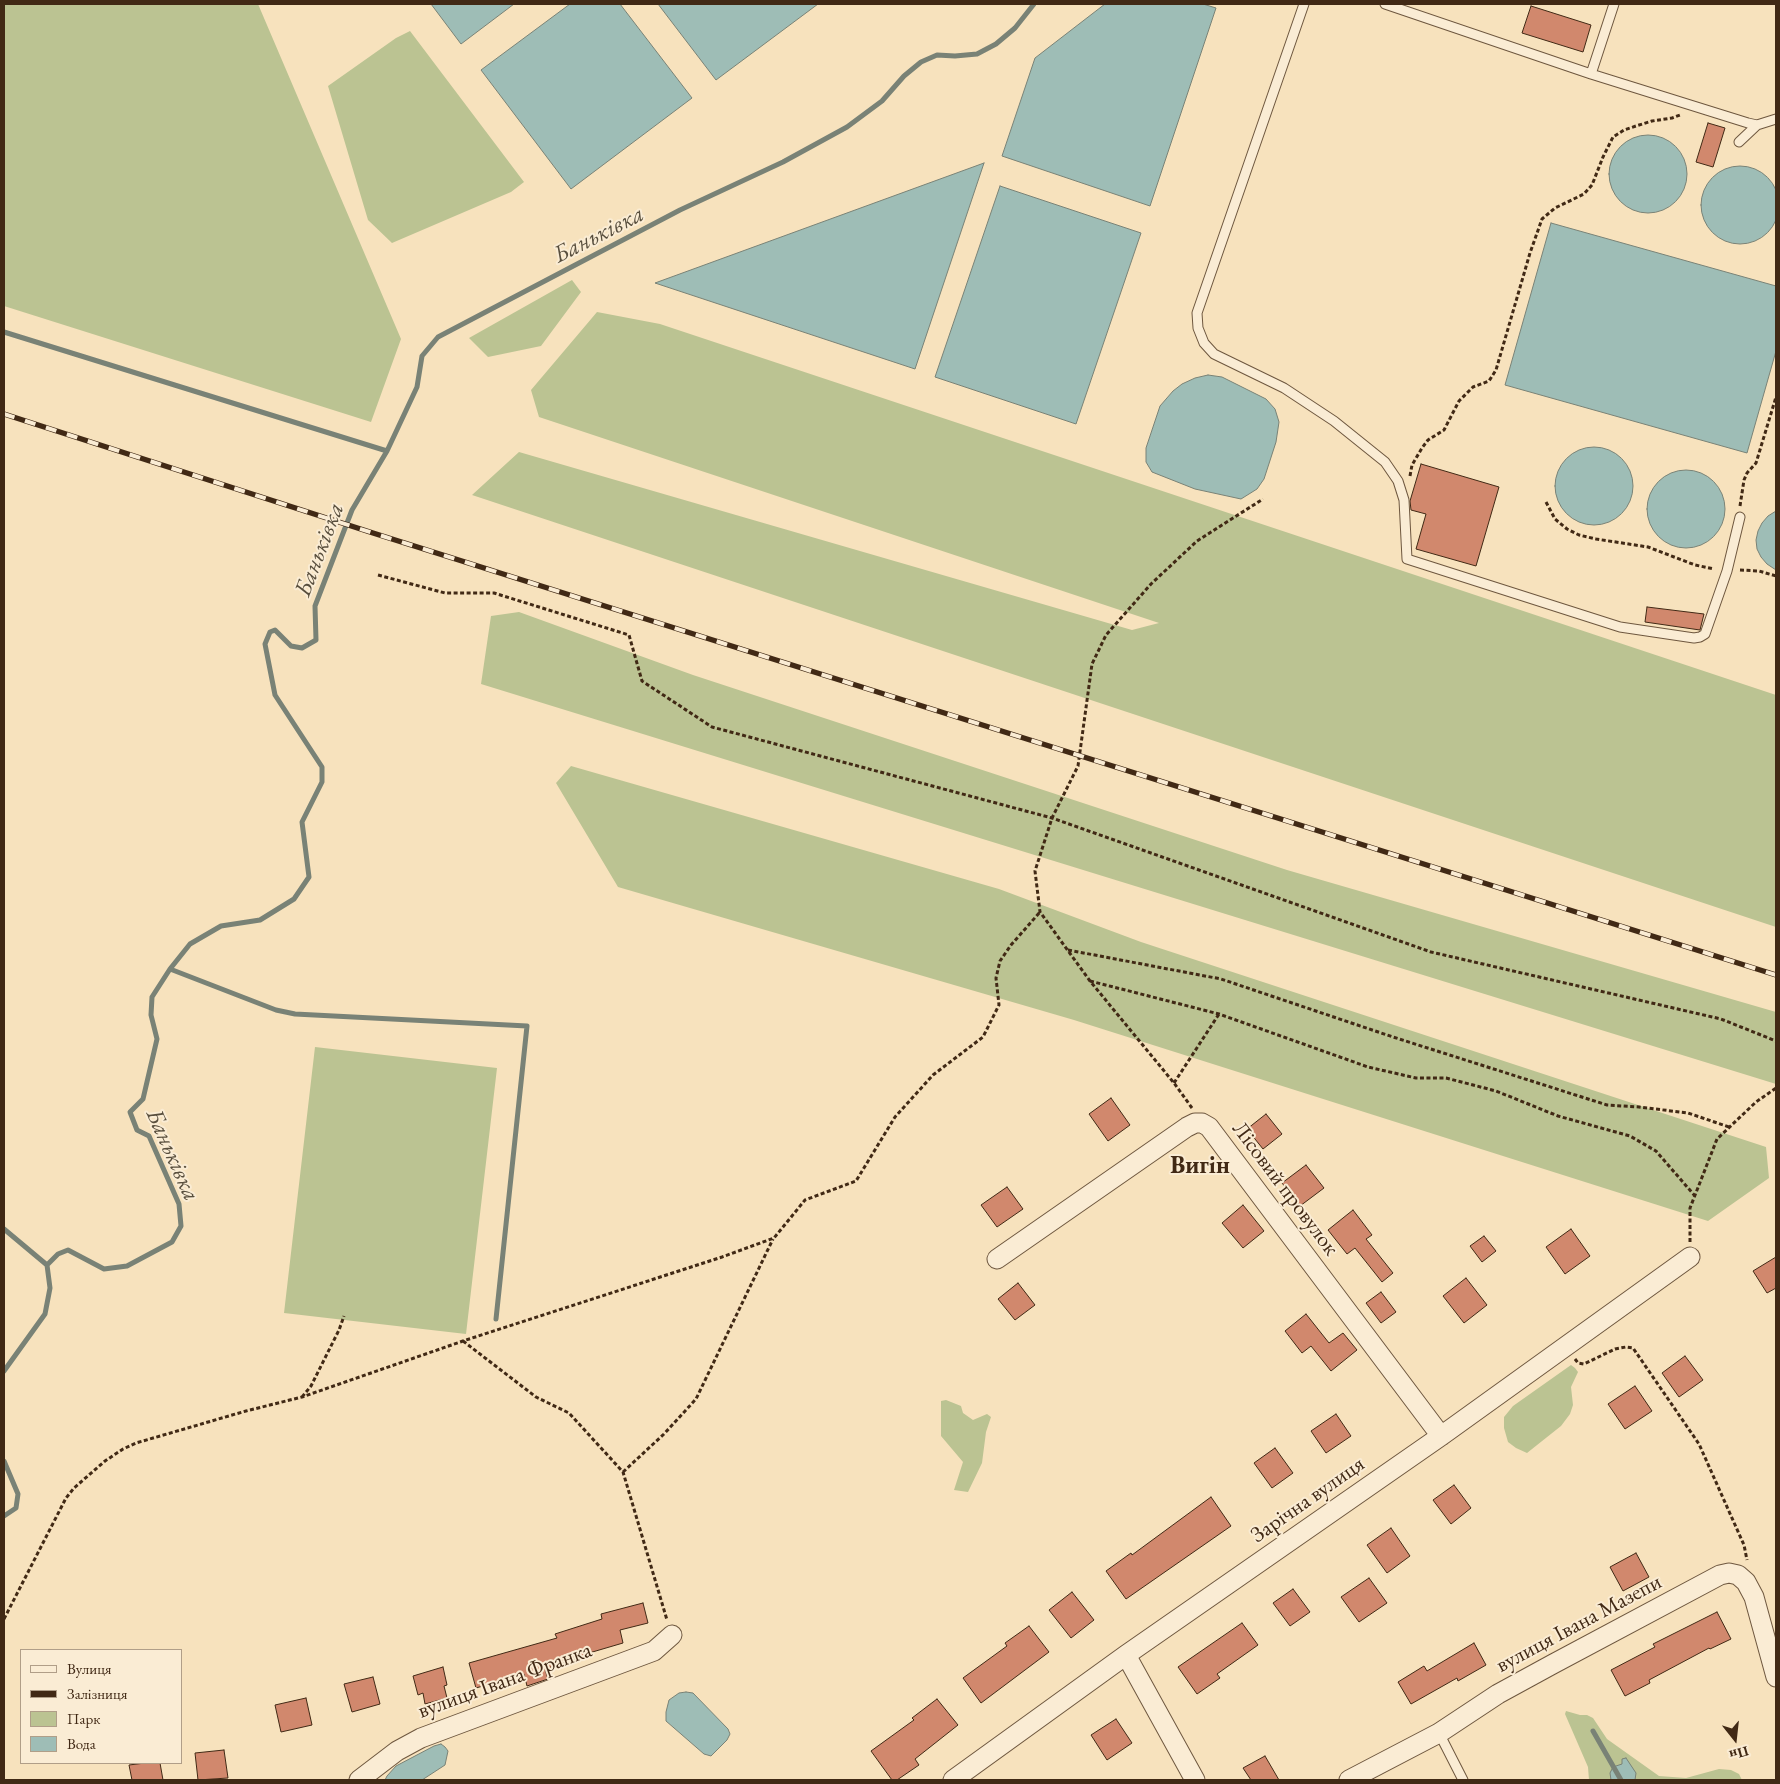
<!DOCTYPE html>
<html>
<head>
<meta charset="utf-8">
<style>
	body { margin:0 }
	#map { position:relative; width:1780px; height:1784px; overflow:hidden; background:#f7e2bd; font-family:"EB Garamond",serif }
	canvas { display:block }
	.frame { position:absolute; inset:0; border:5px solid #412915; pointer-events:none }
	.legend { position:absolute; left:20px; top:1649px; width:162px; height:115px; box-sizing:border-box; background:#faecd4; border:1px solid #b09e88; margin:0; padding:6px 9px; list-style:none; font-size:15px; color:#412915 }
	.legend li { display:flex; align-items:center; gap:10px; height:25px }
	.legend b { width:25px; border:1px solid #b09e88 }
	.north { position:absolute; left:1710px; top:1714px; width:50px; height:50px; -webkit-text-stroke:4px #faecd4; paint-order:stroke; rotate:164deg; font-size:14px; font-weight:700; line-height:20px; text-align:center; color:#412915 }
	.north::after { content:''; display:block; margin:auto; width:18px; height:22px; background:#412915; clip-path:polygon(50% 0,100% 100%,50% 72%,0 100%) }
</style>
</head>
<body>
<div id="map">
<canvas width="1780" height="1784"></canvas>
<div class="frame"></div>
<ul class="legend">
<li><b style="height:6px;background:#faecd4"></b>Вулиця</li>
<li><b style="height:6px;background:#412915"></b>Залізниця</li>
<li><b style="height:14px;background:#bbc392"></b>Парк</li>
<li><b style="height:14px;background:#9ebdb6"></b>Вода</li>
</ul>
<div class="north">Пн</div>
</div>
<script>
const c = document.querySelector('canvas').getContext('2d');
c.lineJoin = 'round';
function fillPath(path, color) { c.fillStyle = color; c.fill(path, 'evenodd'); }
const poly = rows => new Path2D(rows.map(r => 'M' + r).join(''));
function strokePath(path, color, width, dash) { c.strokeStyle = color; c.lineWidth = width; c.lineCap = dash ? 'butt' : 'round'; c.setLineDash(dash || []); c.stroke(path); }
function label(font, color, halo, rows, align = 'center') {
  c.font = font + ' "EB Garamond",serif'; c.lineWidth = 4; c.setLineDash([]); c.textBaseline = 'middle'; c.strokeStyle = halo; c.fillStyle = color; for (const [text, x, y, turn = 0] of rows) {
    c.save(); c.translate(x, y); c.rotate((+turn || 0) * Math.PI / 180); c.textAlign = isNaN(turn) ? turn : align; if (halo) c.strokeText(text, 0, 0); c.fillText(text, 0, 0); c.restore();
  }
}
const green = poly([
	[4,4,258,4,401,339,371,422,4,306],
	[410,31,524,182,511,192,392,243,368,220,328,86,396,38],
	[572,280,581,292,541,346,488,357,469,338],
	[597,312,660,324,1776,695,1776,927,472,495,519,452,1132,630,1159,623,539,417,531,390],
	[519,612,693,675,1287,870,1776,1012,1776,1084,481,684,491,616],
	[571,766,999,889,1141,942,1766,1147,1769,1178,1708,1221,1074,1020,618,887,556,783],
	[315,1047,497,1068,466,1334,284,1313],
	[1571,1365,1575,1368,1578,1372,1571,1387,1573,1405,1570,1414,1561,1426,1527,1453,1516,1448,1508,1442,1504,1428,1504,1417,1513,1406],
	[946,1400,961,1406,963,1413,973,1420,987,1414,991,1417,986,1432,982,1463,968,1492,954,1490,963,1462,941,1436,941,1401],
	[1566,1711,1580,1715,1587,1715,1593,1718,1607,1739,1659,1776,1686,1778,1719,1769,1731,1770,1739,1774,1742,1780,1589,1780,1588,1767,1565,1714]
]);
const water = poly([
	[431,4,514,4,461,44,431,4],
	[570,4,620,4,692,98,571,189,481,70,570,4],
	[658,4,818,4,716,80,658,4],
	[1105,4,1203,4,1216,8,1150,206,1002,156,1035,58,1105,4],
	'1609 174a39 39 0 1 1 78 0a39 39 0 1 1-78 0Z',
	[984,163,915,369,655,283,984,163],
	'1701 205a39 39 0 1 1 78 0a39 39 0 1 1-78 0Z',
	[1000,186,1141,233,1076,424,935,377,1000,186],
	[1551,223,1776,286,1776,351,1747,453,1505,385,1551,223],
	[1208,375,1222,377,1266,399,1275,409,1279,422,1276,442,1264,479,1257,489,1241,499,1195,489,1152,472,1146,462,1146,448,1160,406,1173,391,1182,384,1195,378,1208,375],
	'1555 486a39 39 0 1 1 78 0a39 39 0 1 1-78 0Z',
	'1647 509a39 39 0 1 1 78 0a39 39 0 1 1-78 0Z',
	[1776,511,1776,570,1767,564,1761,557,1757,549,1756,540,1758,531,1762,523,1768,516,1776,511],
	[686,1692,693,1693,728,1729,730,1734,727,1740,711,1756,704,1754,666,1721,666,1712,669,1700,679,1693,686,1692],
	[441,1744,445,1747,448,1751,445,1765,422,1780,385,1780,387,1776,396,1766,434,1746,441,1744],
	[1626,1758,1636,1773,1635,1780,1611,1780,1610,1773,1613,1767,1622,1764,1622,1759,1626,1758]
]);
const stream = poly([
	[4,332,387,451],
	[170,969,276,1010,295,1014,527,1026,496,1319],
	[4,1229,47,1265],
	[4,1371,45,1314,50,1288,47,1265,58,1254,68,1250,104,1269,127,1266,172,1242,181,1226,179,1204,149,1136,137,1130,130,1112,143,1099,157,1039,151,1015,152,997,170,969,190,944,221,926,260,920,294,899,309,877,302,822,322,782,322,767,275,695,265,644,270,632,275,630,291,646,302,648,316,640,315,606,352,510,387,451,417,387,422,356,438,337,680,210,783,162,847,127,882,101,904,76,921,62,937,55,955,56,977,54,996,44,1015,28,1034,4],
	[4,1461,18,1494,16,1508,4,1516],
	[1593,1731,1621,1780]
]);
const building = poly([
	[1531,6,1591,25,1583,52,1522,33,1531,6],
	[1708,123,1725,128,1713,167,1696,162,1708,123],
	[1421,464,1499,487,1476,566,1416,549,1426,514,1411,510,1410,501,1421,464],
	[1647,607,1704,614,1700,630,1645,622,1647,607],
	[1111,1098,1130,1125,1108,1141,1089,1114,1111,1098],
	[1266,1114,1282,1134,1263,1149,1247,1129,1266,1114],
	[1306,1165,1324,1188,1300,1206,1282,1183,1306,1165],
	[1007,1187,1023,1209,997,1227,981,1205,1007,1187],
	[1243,1205,1264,1231,1243,1248,1222,1223,1243,1205],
	[1353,1210,1372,1235,1366,1239,1393,1273,1382,1282,1355,1248,1347,1254,1328,1230,1353,1210],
	[1571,1229,1590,1256,1565,1274,1546,1247,1571,1229],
	[1484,1236,1496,1251,1482,1262,1470,1246,1484,1236],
	[1776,1257,1776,1288,1767,1293,1753,1271,1776,1257],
	[1466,1278,1487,1305,1464,1323,1443,1296,1466,1278],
	[1018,1283,1035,1305,1015,1320,998,1299,1018,1283],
	[1381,1292,1396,1312,1381,1323,1366,1303,1381,1292],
	[1306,1314,1329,1343,1343,1333,1357,1350,1331,1371,1311,1346,1302,1353,1285,1331,1306,1314],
	[1685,1356,1703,1380,1679,1397,1662,1373,1685,1356],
	[1635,1386,1652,1411,1625,1429,1608,1404,1635,1386],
	[1336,1414,1351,1436,1326,1453,1311,1431,1336,1414],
	[1275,1448,1293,1473,1272,1488,1254,1463,1275,1448],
	[1454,1485,1471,1508,1451,1524,1433,1500,1454,1485],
	[1211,1497,1231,1526,1126,1599,1106,1571,1131,1553,1132,1555,1211,1497],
	[1391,1528,1410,1556,1387,1573,1367,1545,1391,1528],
	[1636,1553,1649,1577,1623,1591,1610,1567,1636,1553],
	[1369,1578,1387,1603,1359,1622,1341,1597,1369,1578],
	[1293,1589,1310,1612,1290,1626,1273,1603,1293,1589],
	[1072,1592,1094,1620,1071,1638,1049,1610,1072,1592],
	[643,1603,648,1623,620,1630,623,1643,589,1653,589,1654,545,1669,548,1679,527,1686,524,1674,476,1688,469,1663,557,1638,555,1634,602,1619,601,1614,643,1603],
	[1717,1612,1731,1639,1710,1649,1709,1648,1649,1680,1650,1683,1625,1696,1611,1670,1655,1647,1653,1644,1717,1612],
	[1242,1623,1258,1645,1217,1674,1220,1678,1197,1694,1178,1667,1242,1623],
	[1029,1626,1049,1652,981,1703,963,1678,1007,1646,1005,1643,1029,1626],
	[1474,1643,1486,1665,1458,1681,1457,1678,1411,1704,1398,1682,1424,1666,1427,1671,1474,1643],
	[443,1667,447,1685,444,1686,447,1698,425,1704,423,1693,418,1695,413,1676,443,1667],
	[373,1677,380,1704,352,1712,344,1684,373,1677],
	[306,1698,312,1725,281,1732,275,1705,306,1698],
	[937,1699,958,1725,915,1759,919,1765,897,1780,892,1780,871,1751,914,1720,912,1718,937,1699],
	[1116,1719,1132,1743,1107,1760,1091,1735,1116,1719],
	[224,1750,228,1778,198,1780,195,1753,224,1750],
	[1265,1756,1279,1780,1251,1780,1243,1768,1265,1756],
	[145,1763,160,1763,163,1780,132,1780,129,1765,145,1763]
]);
const path = poly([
	[1410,476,1412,465,1422,448,1428,440,1444,430,1459,401,1473,387,1489,381,1496,370,1530,253,1542,219,1555,208,1584,194,1592,185,1603,157,1613,137,1624,130,1636,126,1652,121,1672,118,1680,115],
	[1546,502,1555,519,1567,529,1579,535,1596,539,1648,547,1695,565,1714,569],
	[1740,506,1744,480,1747,473,1756,463,1776,397],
	[1740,570,1759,571,1776,576],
	[378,575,445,593,494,593,629,635,642,681,712,727,1052,818,1431,952,1721,1019,1776,1041],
	[1068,950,1221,979,1393,1037,1607,1105,1639,1107,1688,1113,1729,1127],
	[1090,981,1219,1014,1368,1067,1416,1078,1446,1078,1496,1091,1558,1116,1630,1136,1656,1151,1695,1196],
	[1174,1083,1219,1014],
	[1192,1108,1174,1083,1090,981,1040,912,1035,871,1052,818,1078,766,1092,664,1106,635,1151,584,1197,541,1263,499],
	[1690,1242,1690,1208,1717,1139,1756,1102,1776,1088],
	[463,1341,536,1397,569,1413,623,1472,667,1620],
	[1575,1359,1578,1363,1584,1364,1615,1349,1626,1347,1633,1348,1699,1444,1744,1545,1747,1560],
	[302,1397,311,1386,339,1330,344,1316],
	[623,1472,664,1434,696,1399,773,1239],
	[4,1619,66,1498,74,1488,105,1461,123,1449,136,1443,246,1411,302,1397,463,1341,722,1257,774,1238,805,1200,856,1181,895,1117,933,1075,983,1037,999,1005,996,978,1000,961,1011,945,1040,912]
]);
const lane = poly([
	[1304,4,1197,313,1198,328,1204,343,1214,354,1284,388,1334,421,1385,462,1398,481,1404,500,1407,559,1620,627,1694,638,1700,637,1705,634,1727,571,1740,517],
	[1385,4,1591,74,1748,123,1757,125,1776,119],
	[1591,74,1614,4],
	[1739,142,1757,125],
	[1439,1733,1463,1780]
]);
const street = poly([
	[997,1259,1187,1127,1195,1123,1202,1123,1209,1127,1441,1436],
	[1126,1655,1195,1780],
	[359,1780,397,1751,421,1738,654,1651,672,1635],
	[953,1780,1126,1655,1441,1436,1690,1257],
	[1349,1780,1439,1733,1498,1694,1553,1664,1720,1575,1729,1573,1738,1575,1746,1582,1754,1597,1776,1677]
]);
const rail = poly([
	[4,414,373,533,1776,975]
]);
const streetNames = [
	["Лісовий провулок",1285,1189,53],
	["Зарічна вулиця",1308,1500,-35],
	["вулиця Івана Мазепи",1579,1624,-28],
	["вулиця Івана Франка",505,1681,-20]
];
const waterNames = [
	["Баньківка",599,235,-27],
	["Баньківка",320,550,-69],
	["Баньківка",172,1155,66]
];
const neighbourhoodNames = [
	["Вигін",1200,1166]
];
fillPath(green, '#bbc392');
fillPath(water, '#9ebdb6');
strokePath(water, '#798276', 1);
strokePath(stream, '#798276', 5);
fillPath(building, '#d1886d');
strokePath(building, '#412915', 1);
strokePath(lane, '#6e573f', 11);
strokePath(street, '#6e573f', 21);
strokePath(path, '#412915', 3, [4, 2.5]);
strokePath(lane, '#faecd4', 9);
strokePath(street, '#faecd4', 19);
strokePath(rail, '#412915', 5.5);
strokePath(rail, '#faecd4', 4, [11]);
label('22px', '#412915', '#faecd4', streetNames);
label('italic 24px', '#584e3d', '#faecd4', waterNames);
label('bold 24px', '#412915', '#faecd4', neighbourhoodNames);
</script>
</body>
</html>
